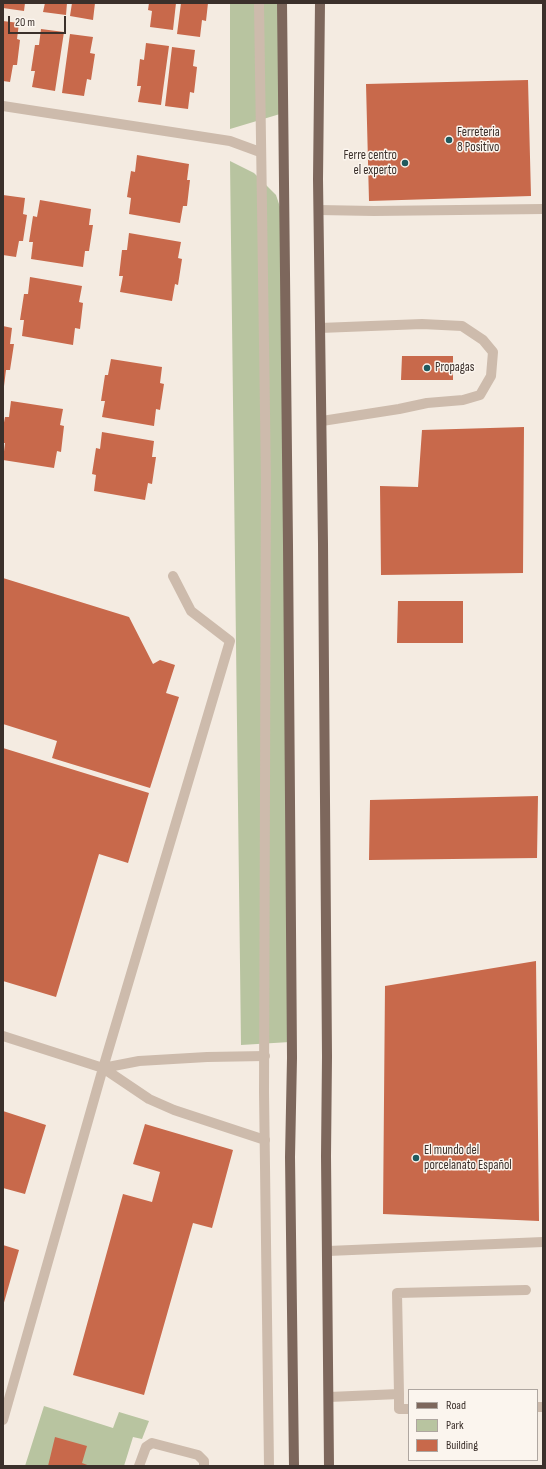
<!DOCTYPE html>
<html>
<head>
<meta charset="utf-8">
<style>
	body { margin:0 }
	#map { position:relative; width:546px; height:1469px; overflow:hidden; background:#f4ebe1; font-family:"Sofia Sans Condensed",sans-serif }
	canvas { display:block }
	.frame { position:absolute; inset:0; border:4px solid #3b302b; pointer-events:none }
	.legend { position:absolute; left:408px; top:1389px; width:130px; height:72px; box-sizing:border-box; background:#fbf5ee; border:1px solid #aea6a0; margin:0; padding:5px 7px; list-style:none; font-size:12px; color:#3b302b }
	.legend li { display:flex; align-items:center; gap:8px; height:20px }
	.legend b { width:20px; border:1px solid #aea6a0 }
	.scale { position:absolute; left:8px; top:16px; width:58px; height:18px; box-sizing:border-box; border:2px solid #3b302b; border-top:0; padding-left:5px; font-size:12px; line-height:14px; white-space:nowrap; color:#3b302b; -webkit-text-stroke:3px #fbf5ee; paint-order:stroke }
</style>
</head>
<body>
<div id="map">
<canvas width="546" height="1469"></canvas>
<div class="frame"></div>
<ul class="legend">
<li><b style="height:5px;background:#7d675c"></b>Road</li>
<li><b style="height:11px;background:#b8c4a0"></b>Park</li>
<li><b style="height:11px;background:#c8694b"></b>Building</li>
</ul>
<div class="scale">20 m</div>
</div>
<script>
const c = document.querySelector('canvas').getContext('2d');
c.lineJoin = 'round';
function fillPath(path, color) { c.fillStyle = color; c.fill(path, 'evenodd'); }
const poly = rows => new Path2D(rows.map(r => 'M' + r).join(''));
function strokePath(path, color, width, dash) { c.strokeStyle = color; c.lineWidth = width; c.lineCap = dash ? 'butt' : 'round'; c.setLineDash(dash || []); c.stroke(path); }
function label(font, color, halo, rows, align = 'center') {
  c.font = font + ' "Sofia Sans Condensed",sans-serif'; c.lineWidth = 3; c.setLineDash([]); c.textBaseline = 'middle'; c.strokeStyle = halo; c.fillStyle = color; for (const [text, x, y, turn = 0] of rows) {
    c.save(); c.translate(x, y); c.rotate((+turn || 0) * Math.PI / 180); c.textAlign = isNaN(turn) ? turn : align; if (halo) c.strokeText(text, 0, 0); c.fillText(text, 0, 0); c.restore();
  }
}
const green = poly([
	[230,3,281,3,280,114,230,129],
	[230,161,254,173,276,195,285,222,290,1042,241,1045],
	[44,1406,113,1428,119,1412,149,1421,142,1439,133,1437,124,1466,25,1466]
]);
const building = poly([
	[3,3,25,3,24,11,3,8],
	[45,3,67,3,66,15,43,12],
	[72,3,95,3,93,20,70,16],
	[149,3,176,3,173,30,150,27,152,11,148,10],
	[181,3,208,3,206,21,202,20,200,37,177,34],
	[3,21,19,23,17,39,20,40,17,65,13,65,10,82,3,81],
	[41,29,64,32,55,91,32,87,35,71,31,71,35,45,39,45],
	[70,34,93,37,90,53,95,54,91,80,87,79,84,96,62,93],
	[146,43,169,46,161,105,138,102,141,86,137,86,140,59,144,60],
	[172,47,195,50,193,66,197,67,194,93,190,92,188,109,165,106],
	[528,80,531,196,369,201,366,84],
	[137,155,189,164,187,180,190,180,187,206,183,206,180,223,129,214,131,198,127,197,131,171,135,172],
	[3,195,25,198,23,214,27,215,23,241,19,241,16,257,3,255],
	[40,200,91,209,89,225,93,225,89,251,85,251,83,267,31,259,33,242,29,242,33,216,37,217],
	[129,233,181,242,178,258,182,259,178,285,175,284,172,301,120,292,123,276,119,276,122,250,127,250],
	[30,277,82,286,79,302,83,303,80,329,75,328,73,345,22,336,24,320,20,320,24,294,28,294],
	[3,326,12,328,10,344,14,344,10,370,6,370,4,386],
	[402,356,453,356,453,380,401,380],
	[111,359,162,367,160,383,164,384,160,410,156,409,154,426,102,417,105,401,101,401,105,375,108,375],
	[11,401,63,409,60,425,64,426,61,452,57,451,54,468,3,460,5,443,3,443,3,428,5,417,9,417],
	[524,427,523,573,381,575,380,486,418,487,422,430],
	[102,432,154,441,152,457,156,457,152,484,148,483,145,500,94,491,96,475,92,474,96,448,100,449],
	[3,578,129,617,153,664,160,660,175,665,166,693,179,697,150,788,52,758,57,741,3,724],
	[398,601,463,601,463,643,397,643],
	[3,748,149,793,128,863,99,854,56,997,3,981],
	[538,796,537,858,369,860,370,800],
	[536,961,539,1221,383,1214,385,986],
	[3,1111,46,1125,25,1194,3,1188],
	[145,1124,233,1150,212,1228,193,1223,144,1395,73,1375,123,1194,152,1202,160,1172,133,1164],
	[3,1245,19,1250,3,1306],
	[55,1437,87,1446,82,1463,90,1466,48,1466]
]);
const service = poly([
	[320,328,422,324,462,326,483,340,493,352,491,376,480,395,463,400,427,403,399,409,322,421],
	[3,1036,103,1068,149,1099,174,1110,265,1140],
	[103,1068,139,1061,207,1057,265,1056],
	[3,1420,103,1068,230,641,191,611,173,576],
	[139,1466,146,1447,152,1443,198,1455,204,1461,204,1466]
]);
const minor = poly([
	[3,106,230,141,260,152],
	[319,210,374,211,543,209],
	[328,1251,543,1242],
	[399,1394,399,1409,409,1409],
	[329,1397,399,1394,397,1293,526,1290],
	[537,1407,543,1407]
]);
const tertiary = poly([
	[259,3,266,480,264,1092,269,1466]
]);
const primary = poly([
	[282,3,288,545,292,1058,290,1157,294,1466],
	[320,3,318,179,323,544,327,1057,326,1156,329,1466]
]);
const markers = [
	[449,140,4,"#1f5a5e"],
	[405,163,4,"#1f5a5e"],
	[427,368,4,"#1f5a5e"],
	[416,1158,4,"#1f5a5e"]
];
const poiNames = [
	["Ferreteria",457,133],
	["8 Positivo",457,148],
	["Ferre centro",397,156,"right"],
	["el experto",397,171,"right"],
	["Propagas",435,368],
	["El mundo del",424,1151],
	["porcelanato Español",424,1166]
];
fillPath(green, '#b8c4a0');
fillPath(building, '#c8694b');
strokePath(service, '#cdbbac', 10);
strokePath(minor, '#cdbbac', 10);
strokePath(tertiary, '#cdbbac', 10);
strokePath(primary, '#7d675c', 10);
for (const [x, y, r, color] of markers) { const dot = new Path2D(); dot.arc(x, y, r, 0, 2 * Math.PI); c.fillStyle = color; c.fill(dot); strokePath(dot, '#fbf5ee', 1.5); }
label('13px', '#3b302b', '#fbf5ee', poiNames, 'left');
</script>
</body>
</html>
